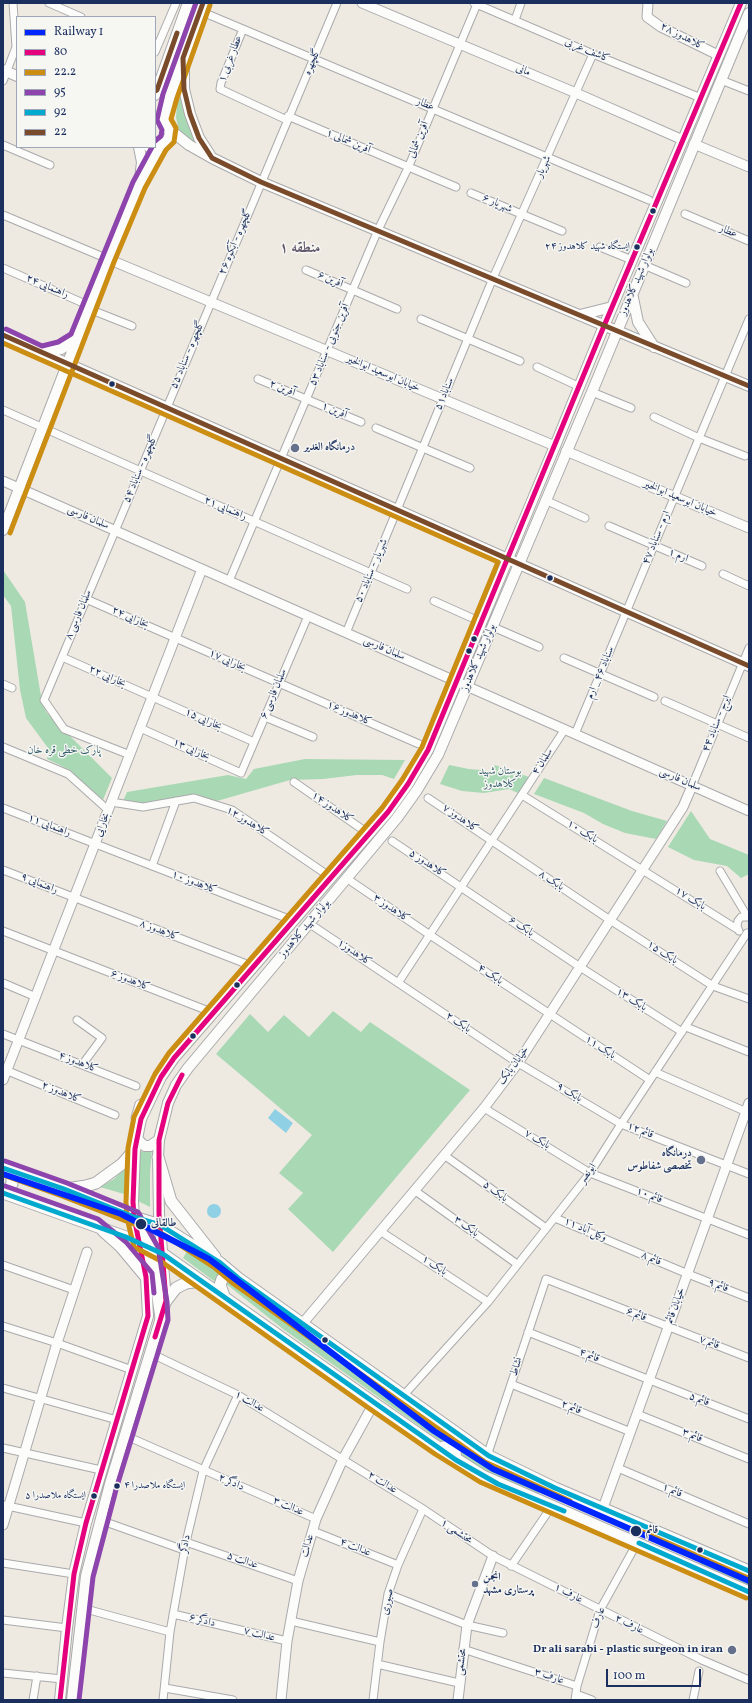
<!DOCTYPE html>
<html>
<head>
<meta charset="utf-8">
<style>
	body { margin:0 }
	#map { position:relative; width:752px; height:1703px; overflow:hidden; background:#eeeae2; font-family:Vollkorn,serif }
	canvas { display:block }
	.frame { position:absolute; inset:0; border:4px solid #1b2f5e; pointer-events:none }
	.legend { position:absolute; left:16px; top:16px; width:140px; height:132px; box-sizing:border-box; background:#f6f6f2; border:1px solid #9ea6b7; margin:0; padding:5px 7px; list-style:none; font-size:12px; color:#1b2f5e }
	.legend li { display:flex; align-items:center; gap:8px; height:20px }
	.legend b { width:20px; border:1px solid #9ea6b7 }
	.scale { position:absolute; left:606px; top:1669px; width:95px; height:18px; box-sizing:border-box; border:2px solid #1b2f5e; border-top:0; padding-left:5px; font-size:12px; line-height:14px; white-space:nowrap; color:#1b2f5e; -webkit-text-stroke:3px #f6f6f2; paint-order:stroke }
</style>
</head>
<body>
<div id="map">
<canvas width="752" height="1703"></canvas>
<div class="frame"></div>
<ul class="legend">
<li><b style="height:5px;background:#0026ff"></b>Railway 1</li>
<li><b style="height:5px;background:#e5007d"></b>80</li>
<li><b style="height:5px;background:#cb8e13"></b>22.2</li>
<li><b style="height:5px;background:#8e44ad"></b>95</li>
<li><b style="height:5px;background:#00a9ce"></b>92</li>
<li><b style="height:5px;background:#7a4b2a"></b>22</li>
</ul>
<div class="scale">100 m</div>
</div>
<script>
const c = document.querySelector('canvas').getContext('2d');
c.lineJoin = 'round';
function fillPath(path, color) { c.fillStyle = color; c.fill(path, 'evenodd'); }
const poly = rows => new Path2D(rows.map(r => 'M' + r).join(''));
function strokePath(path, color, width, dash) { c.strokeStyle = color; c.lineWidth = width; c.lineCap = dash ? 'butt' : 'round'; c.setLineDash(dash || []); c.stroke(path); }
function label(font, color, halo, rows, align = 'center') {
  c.font = font + ' Vollkorn,Amiri,serif'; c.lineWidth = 3; c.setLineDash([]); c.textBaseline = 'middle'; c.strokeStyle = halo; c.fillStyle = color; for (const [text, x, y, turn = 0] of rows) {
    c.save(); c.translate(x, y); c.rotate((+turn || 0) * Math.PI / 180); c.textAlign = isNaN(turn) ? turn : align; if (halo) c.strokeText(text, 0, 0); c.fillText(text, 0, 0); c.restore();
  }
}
const green = poly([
	[179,81,200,149,181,136,178,127,176,117],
	[3,570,25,602,41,696,46,712,112,778,103,800,84,784,70,770,47,759,48,748,26,718,20,690,11,606,3,595],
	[305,759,405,760,394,779,382,775,357,775,323,779,290,780,217,801,193,795,146,804,123,801,127,792,228,775,246,779,254,769],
	[449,765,469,769,492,771,495,765,529,777,520,794,509,789,484,793,462,791,440,784],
	[544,778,632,811,667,821,656,839,625,833,603,824,584,813,534,794],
	[691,811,710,839,749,855,749,874,741,878,727,866,694,860,668,847],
	[333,1011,361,1032,370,1022,470,1090,333,1252,288,1209,303,1193,279,1173,312,1135,216,1054,250,1014,268,1032,284,1015,309,1037],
	[152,1148,150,1172,150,1207,138,1201,137,1164,139,1150,143,1152],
	[126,1167,124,1194,100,1187,114,1179],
	[187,1251,219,1271,221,1273,218,1284,183,1258],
	[229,1280,273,1308,449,1436,449,1439,443,1443,283,1329,225,1283],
	[465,1447,487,1463,541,1487,538,1495,483,1470,460,1454,461,1449],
	[703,1558,749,1577,749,1586,700,1565]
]);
const water = poly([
	[275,1109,293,1123,286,1133,268,1118],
	'207 1211a7 7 0 1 1 14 0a7 7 0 1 1-14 0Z'
]);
const minor = poly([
	[49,3,81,17],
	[474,3,593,54,701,98],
	[200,11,649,200],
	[515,20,521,3],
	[243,29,221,83,220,89,287,120],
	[155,52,176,3],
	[721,80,749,91],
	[3,81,16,47,13,3],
	[288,116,456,187],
	[3,145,50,165],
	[471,193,562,231],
	[685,214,749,241],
	[3,215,108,259],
	[600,247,632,260],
	[644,265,686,283],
	[3,268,90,306],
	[306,270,397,309],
	[89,309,132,326],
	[421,319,520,361],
	[537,367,580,387],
	[258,379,361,422],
	[592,392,631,408],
	[3,410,407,589],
	[654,417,699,438,745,456],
	[376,428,470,468],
	[545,500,585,518],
	[609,526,702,566],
	[723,574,749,586],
	[229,581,378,230,408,168,477,4],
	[86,599,419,744],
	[434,601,481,622],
	[493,627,539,647],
	[346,633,493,278,593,54],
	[62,657,254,742],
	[564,658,654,697],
	[3,684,12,688],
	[665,701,749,738],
	[265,717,313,737],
	[140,728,241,773,308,616],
	[575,734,749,319],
	[3,747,68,774,108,810],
	[130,755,64,729,44,700,337,3],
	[294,782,369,834],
	[692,786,749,648],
	[522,795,737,929],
	[428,798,610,920,713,986,749,999],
	[111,802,143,807,194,798,232,810,326,874],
	[3,808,294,921],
	[392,841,580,967,682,1032],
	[152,866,176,801],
	[3,870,244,963],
	[720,871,747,916,749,915],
	[352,882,430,935,650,1080],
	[310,924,518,1063,621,1124,749,1174],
	[3,931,206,1010],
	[739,931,737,926,738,921,741,917,749,917],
	[3,983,36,997],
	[398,983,565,729],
	[77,1020,102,1038,82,1065],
	[686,1027,749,1052],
	[3,1034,136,1086],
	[3,1069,115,1115],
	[655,1072,749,1113],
	[484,1108,590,1173,749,1235],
	[141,1119,135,1118,139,1104,150,1099],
	[444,1155,546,1228],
	[414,1190,517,1264],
	[555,1218,688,1274,749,1298],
	[380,1231,488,1302],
	[3,1265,74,1290],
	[3,1326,57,1343,132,1370],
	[528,1332,749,1419],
	[150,1353,238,1395,420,1507,493,1556,702,1660,749,1680],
	[511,1384,631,1432],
	[3,1388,117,1420],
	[403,1396,488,1302,590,1173,621,1124,747,933],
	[637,1414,749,1459],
	[124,1435,316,1519],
	[3,1448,101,1470],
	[489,1456,489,1450,546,1279,749,1358],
	[618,1468,749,1524],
	[3,1505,86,1523],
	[100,1520,184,1550],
	[313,1531,398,1565],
	[186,1542,298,1581],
	[3,1563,74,1574],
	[511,1566,552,1506],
	[388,1594,467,1625,503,1633],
	[82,1608,170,1632],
	[173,1614,287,1641],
	[3,1620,67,1628],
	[291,1621,380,1642],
	[463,1649,577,1686],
	[377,1664,459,1683],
	[3,1673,62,1679],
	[165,1688,233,1700],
	[576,1694,592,1700],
	[33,1700,37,1676],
	[163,1700,170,1632,186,1542,203,1471,238,1395],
	[373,1700,380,1642,388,1594,398,1565,423,1509],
	[575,1700,577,1686,600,1610,637,1543],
	[693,1700,699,1671]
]);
const tertiary = poly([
	[362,3,576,93,683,140],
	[648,3,647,17,661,27,718,55],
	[694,144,749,167],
	[108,259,555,446],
	[566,451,749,528],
	[3,481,749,811],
	[3,1080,202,569],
	[303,1323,484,1108,518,1063,683,807,692,786],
	[603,1508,749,1103],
	[3,1525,57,1343,87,1252],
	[281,1700,287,1641,298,1581,316,1519,343,1459,374,1403],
	[458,1700,467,1625,493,1556]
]);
const secondary = poly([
	[184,64,184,89,190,114,199,138,210,155],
	[3,70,17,76],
	[155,95,188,3],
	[164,120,170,96,203,3],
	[169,129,189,145,212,158,261,182,749,386],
	[139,147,142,162,140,179],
	[149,147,156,148,160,146,168,139,170,134,167,124,164,120,155,116],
	[632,293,638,322,654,347],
	[580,315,612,307],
	[3,335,749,666],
	[41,353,61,349,77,339],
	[3,530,108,259,139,185,160,146],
	[137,1138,141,1143,145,1146,150,1146,159,1140],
	[60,1700,67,1628,74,1574,86,1523,148,1316,146,1277,134,1217,133,1202,135,1149,141,1119,161,1077,174,1058,388,812,408,784,428,750,555,446,604,326,741,3],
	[72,1700,86,1576,110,1484,166,1301,159,1214,158,1157,159,1140,168,1103,176,1085,188,1068,397,818,417,790,438,755,592,392,749,13]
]);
const primary = poly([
	[158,1157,171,1201,215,1257],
	[3,1168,64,1189,134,1217,160,1225,219,1262,238,1278,489,1456,555,1488,749,1571],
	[66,1189,86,1186,96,1183,122,1164,135,1149],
	[3,1192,8,1190,12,1184,12,1176,8,1170],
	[3,1193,126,1237,163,1254,374,1403,439,1448,483,1476,749,1592],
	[134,1217,151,1249,161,1318],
	[103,1231,121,1247,146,1277],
	[224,1296,220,1285,222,1279,227,1275,238,1278],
	[166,1301,176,1288,186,1283,201,1281],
	[439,1448,448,1446,452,1441,452,1431],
	[456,1460,455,1451,459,1445,467,1441]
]);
const bus1 = poly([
	[155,1337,166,1301,159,1214,159,1140,168,1103,182,1075],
	[60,1700,74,1574,86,1523,148,1316,146,1277,134,1217,133,1202,135,1149,141,1119,161,1077,174,1058,388,812,408,784,428,750,604,326,741,3]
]);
const bus2 = poly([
	[3,343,498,562,422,747,402,780,382,808,169,1053,155,1074,134,1117,128,1148,126,1202,127,1218,134,1247,159,1260,370,1409,435,1454,480,1482,746,1598],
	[10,533,114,262,145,188,166,150,174,142,176,128,171,119,177,98,210,5],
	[3,1175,62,1196,131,1223,157,1231,169,1238,215,1268,234,1284,485,1462,570,1501],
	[643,1532,746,1577]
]);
const bus3 = poly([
	[155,141,161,136,162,130,157,120,163,94,196,3],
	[6,329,42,346,58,342,71,334,133,182,152,147],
	[5,1161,67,1183,138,1212,158,1247,167,1302,168,1320,117,1486,93,1577,79,1700],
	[5,1186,98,1219,126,1242,152,1273,154,1293]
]);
const bus4 = poly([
	[3,1168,64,1189,134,1217,160,1225,219,1262,238,1278,489,1456,555,1488,749,1571],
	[3,1193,126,1237,163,1254,456,1460,498,1484,564,1511],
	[639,1543,749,1592]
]);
const bus5 = poly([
	[203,3,183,58,184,89,190,114,199,138,212,158,261,182,749,386],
	[155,91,157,90,177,33],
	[3,335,749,666]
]);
const rail1 = poly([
	[3,1174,121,1214,209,1259,434,1431,493,1469,749,1581]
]);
const markers = [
	[653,211,3.5,"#1b2f5e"],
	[637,247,3.5,"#1b2f5e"],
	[112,384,3.5,"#1b2f5e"],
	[295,448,5,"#65708c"],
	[550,578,3.5,"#1b2f5e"],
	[474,639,3.5,"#1b2f5e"],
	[469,651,3.5,"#1b2f5e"],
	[237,985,3.5,"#1b2f5e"],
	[193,1036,3.5,"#1b2f5e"],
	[701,1160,5,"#65708c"],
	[141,1224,6,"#1b2f5e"],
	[325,1340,3.5,"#1b2f5e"],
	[117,1486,3.5,"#1b2f5e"],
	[94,1496,3.5,"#1b2f5e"],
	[636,1531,6,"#1b2f5e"],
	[700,1550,3.5,"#1b2f5e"],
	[475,1584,4,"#65708c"],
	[732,1650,5,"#65708c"]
];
const busNames = [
	["ایستگاه شهید کلاهدوز ۲۴",630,247],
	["ایستگاه ملاصدرا ۴",124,1486,"left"],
	["ایستگاه ملاصدرا ۵",86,1496]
];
const streetNames = [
	["کلاهدوز ۲۸",682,37,27],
	["کاشف غربی",587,51,23],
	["عطار غربی ۱",231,59,-69],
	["گلچهره",313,62,-67],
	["مانی",523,71,23],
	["عطار",425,105,23],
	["آفرین شمالی",419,140,-67],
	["آفرين شمالى ١",348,142,23],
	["شهریار",544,167,-66],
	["شهریار ۶",497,204,24],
	["عطار",728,232,23],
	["گلچهره - آبکوه ۲۶",236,242,-67],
	["آفرین ۶",330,280,23],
	["بولوار شهید کلاهدوز",637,282,-67],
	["راهنمایی ۲۴",47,287,23],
	["آفرین جنوبی - سناباد ۵۳",330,345,-67],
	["گلچهره - سناباد ۵۵",188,355,-67],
	["خیابان ابوسعید ابوالخیر",383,374,23],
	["آفرین ۲",282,389,22],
	["سناباد۵۱",445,394,-67],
	["آفرین ۱",334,411,23],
	["گلچهره - سناباد ۵۴",141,469,-67],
	["خیابان ابوسعید ابوالخیر",680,499,23],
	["راهنمایی ۲۱",225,509,23],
	["سلمان فارسی",88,518,24],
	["ارم - سناباد ۴۷",657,538,-67],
	["ارم ۱",678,556,22],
	["شهریار - سناباد ۵۰",372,571,-67],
	["سلمان فارسی ۸",79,615,-67],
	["بخارایی ۲۴",130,618,24],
	["سلمان فارسی",384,649,24],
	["بولوار شهید کلاهدوز",479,658,-67],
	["بخارایی ۱۷",227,661,24],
	["سناباد ۴۶_ ارم",601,673,-67],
	["بخارایی ۲۲",107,677,24],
	["سلمان فارسی ۶",274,694,-67],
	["کلاهدوز ۱۶",349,714,23],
	["بخارایی ۱۵",203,720,24],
	["ایرج - سناباد ۴۴",717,724,-68],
	["بخارایی ۱۳",191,750,24],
	["سلمان ۴",543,762,-57],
	["سلمان فارسی",680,780,24],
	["کلاهدوز ۱۴",332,808,34],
	["کلاهدوز ۷",460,819,35],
	["کلاهدوز ۱۲",247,822,31],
	["بخارایی",103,825,-69],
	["راهنمایی ۱۱",49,826,21],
	["بابک ۱۰",582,832,32],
	["کلاهدوز ۵",427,864,33],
	["بابک ۸",551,881,34],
	["کلاهدوز ۱۰",194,883,21],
	["راهنمایی ۹",39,884,22],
	["بابک ۱۷",690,899,32],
	["کلاهدوز ۳",391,909,34],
	["بابک ۶",521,927,34],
	["بولوار شهید کلاهدوز",305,929,-50],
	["کلاهدوز ۸",159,931,21],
	["کلاهدوز۱",354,953,34],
	["بابک ۱۵",662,953,33],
	["بابک ۴",490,975,34],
	["کلاهدوز ۶",130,981,21],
	["بابک ۱۳",631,1000,32],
	["بابک ۲",458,1023,34],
	["بابک ۱۱",600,1048,33],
	["کلاهدوز ۴",78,1063,21],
	["خیابان بابک",514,1066,-54],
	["کلاهدوز ۲",61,1093,22],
	["بابک ۹",569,1093,31],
	["قائم ۱۲",640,1131,22],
	["بابک ۷",537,1140,31],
	["ابونصر",588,1174,-54],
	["بابک ۵",495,1192,36],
	["قائم ۱۰",649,1196,21],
	["بابک ۳",466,1227,36],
	["وکیل آباد ۱۱",585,1230,23],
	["قائم ۸",651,1259,23],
	["بابک ۱",434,1266,33],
	["قائم ۹",718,1286,21],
	["خیابان قائم",676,1306,-70],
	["قائم ۶",636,1315,22],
	["قائم ۷",709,1343,21],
	["قائم ۴",589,1356,22],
	["نشاط",517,1367,-72],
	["قائم ۵",699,1400,21],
	["عدالت ۱",249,1402,30],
	["قائم ۲",571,1408,22],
	["قائم ۳",692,1436,22],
	["دادگر ۲",231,1483,23],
	["عدالت ۲",382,1483,32],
	["قائم ۱",672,1491,23],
	["عدالت ۳",288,1507,23],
	["محتشمی ۱",456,1532,34],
	["دادگر",186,1544,-78],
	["عدالت",308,1546,-73],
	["عدالت ۴",355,1548,22],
	["عدالت ۵",242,1561,19],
	["عارف ۱",568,1594,27],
	["صبوری",388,1602,-78],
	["عارف",599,1618,-70],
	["دادگر ۶",202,1621,14],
	["عارف ۲",629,1625,26],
	["عدالت ۷",259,1635,14],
	["محتشمی",462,1662,-82],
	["عارف ۳",549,1677,18]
];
const poiNames = [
	["درمانگاه الغدیر",304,448],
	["درمانگاه",692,1154,"right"],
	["تخصصی شفاطوس",692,1167,"right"],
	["انجمن",483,1578],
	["پرستاری مشهد",483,1591],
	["Dr ali sarabi - plastic surgeon in iran",723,1650,"right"]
];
const parkNames = [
	["پارک خطی قره خان",64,751],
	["بوستان شهید",500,772],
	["کلاهدوز",500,785]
];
const stopNames = [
	["طالقانی",151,1224],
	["قائم",646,1531]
];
const districtNames = [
	["منطقه ۱",300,249]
];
fillPath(green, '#a9d8b4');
fillPath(water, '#90d0e5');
strokePath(minor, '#aaaaac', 9);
strokePath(tertiary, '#aaaaac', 11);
strokePath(secondary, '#aaaaac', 12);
strokePath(primary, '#aaaaac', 13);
strokePath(minor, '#fcfcfb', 7);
strokePath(tertiary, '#fcfcfb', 9);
strokePath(secondary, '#fcfcfb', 10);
strokePath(primary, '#fcfcfb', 11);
strokePath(bus1, '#e5007d', 5);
strokePath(bus2, '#cb8e13', 5);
strokePath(bus3, '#8e44ad', 5);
strokePath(bus4, '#00a9ce', 5);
strokePath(bus5, '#7a4b2a', 5);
strokePath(rail1, '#0026ff', 6);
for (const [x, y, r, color] of markers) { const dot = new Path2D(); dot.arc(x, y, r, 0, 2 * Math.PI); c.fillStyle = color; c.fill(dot); strokePath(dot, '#f6f6f2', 1.5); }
label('10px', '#1b2f5e', '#f6f6f2', busNames, 'right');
label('11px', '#1b2f5e', '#f6f6f2', streetNames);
label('bold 11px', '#1b2f5e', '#f6f6f2', poiNames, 'left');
label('11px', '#355d6d', '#f6f6f2', parkNames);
label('bold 11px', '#1b2f5e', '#f6f6f2', stopNames, 'left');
label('bold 15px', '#61576b', '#f6f6f2', districtNames);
</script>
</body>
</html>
